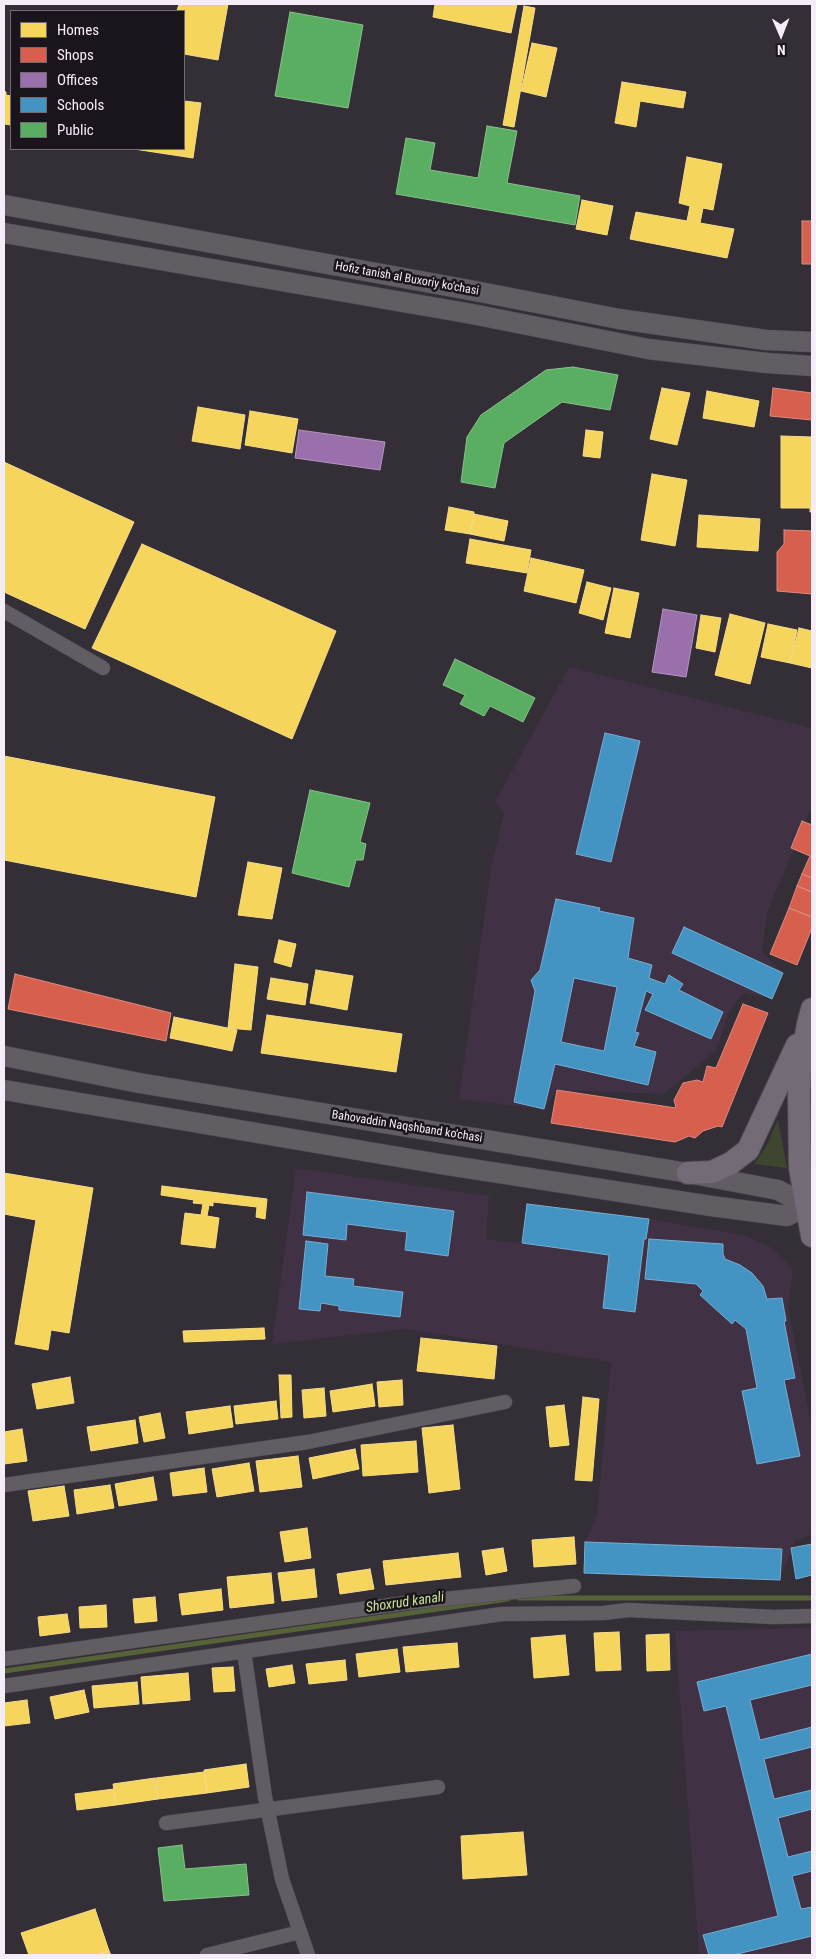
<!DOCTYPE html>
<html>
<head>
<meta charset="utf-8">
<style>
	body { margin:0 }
	#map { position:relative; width:816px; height:1959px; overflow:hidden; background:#342e36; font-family:"Roboto Condensed",sans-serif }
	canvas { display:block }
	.frame { position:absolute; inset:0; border:5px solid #f5edf8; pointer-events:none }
	.legend { position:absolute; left:10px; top:10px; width:175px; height:140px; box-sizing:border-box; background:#1a151c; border:1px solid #726b74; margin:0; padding:6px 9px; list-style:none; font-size:15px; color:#f5edf8 }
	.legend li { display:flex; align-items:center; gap:10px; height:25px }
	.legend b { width:25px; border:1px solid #726b74 }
	.north { position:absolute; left:756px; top:10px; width:50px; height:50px; -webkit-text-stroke:4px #1a151c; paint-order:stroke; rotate:179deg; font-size:14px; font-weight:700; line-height:20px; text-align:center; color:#f5edf8 }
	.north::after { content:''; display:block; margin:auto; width:18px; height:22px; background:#f5edf8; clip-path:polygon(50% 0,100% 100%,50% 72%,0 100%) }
</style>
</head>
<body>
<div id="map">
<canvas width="816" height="1959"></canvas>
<div class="frame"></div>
<ul class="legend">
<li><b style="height:14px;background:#f6d55c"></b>Homes</li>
<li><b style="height:14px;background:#d6604d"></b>Shops</li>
<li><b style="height:14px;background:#9970ab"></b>Offices</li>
<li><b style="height:14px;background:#4393c3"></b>Schools</li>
<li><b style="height:14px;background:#5aae61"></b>Public</li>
</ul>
<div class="north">N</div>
</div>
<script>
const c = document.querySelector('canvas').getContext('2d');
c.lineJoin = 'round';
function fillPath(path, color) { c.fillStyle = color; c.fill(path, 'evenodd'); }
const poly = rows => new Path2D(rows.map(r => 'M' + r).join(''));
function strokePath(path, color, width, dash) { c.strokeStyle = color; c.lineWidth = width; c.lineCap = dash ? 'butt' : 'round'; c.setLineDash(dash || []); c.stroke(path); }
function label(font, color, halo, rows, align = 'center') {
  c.font = font + ' "Roboto Condensed",sans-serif'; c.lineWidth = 5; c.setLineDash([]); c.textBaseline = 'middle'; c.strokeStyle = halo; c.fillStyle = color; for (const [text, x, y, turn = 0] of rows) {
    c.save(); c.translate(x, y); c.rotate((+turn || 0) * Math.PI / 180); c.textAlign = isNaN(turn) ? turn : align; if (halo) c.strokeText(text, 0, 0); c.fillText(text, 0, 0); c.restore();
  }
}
const built = poly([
	[569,667,812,728,812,806,767,913,762,952,783,973,772,999,743,993,730,1010,716,1050,664,1094,557,1090,544,1109,459,1099,492,862,504,813,495,802],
	[296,1168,489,1196,486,1239,609,1255,603,1307,644,1239,646,1239,649,1219,744,1235,770,1247,793,1269,788,1306,812,1429,812,1535,795,1541,780,1580,584,1573,585,1542,597,1516,611,1362,406,1329,272,1344],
	[812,1628,812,1955,699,1955,675,1631]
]);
const green = poly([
	[778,1120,787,1168,754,1164,766,1147]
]);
const homes = poly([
	[179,4,228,4,218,60,184,54,184,11,177,11,179,4],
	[435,4,517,4,511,33,433,17,435,4],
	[524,6,535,8,514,127,503,125,524,6],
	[532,43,557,48,546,97,521,91,532,43],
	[622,82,686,92,683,108,640,101,636,127,615,123,622,82],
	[4,91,6,92,6,95,11,96,11,125,4,124,4,91],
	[184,101,201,103,193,158,134,149,184,149,184,101],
	[687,157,722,164,713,210,703,208,700,223,734,229,727,258,630,239,636,212,687,221,690,206,679,203,687,157],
	[582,200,613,206,607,235,576,229,582,200],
	[662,388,690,393,677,445,650,439,662,388],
	[707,391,759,401,754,427,703,418,707,391],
	[198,407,245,415,240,449,192,441,198,407],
	[250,411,298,419,292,453,245,445,250,411],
	[586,430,603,432,600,458,583,456,586,430],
	[781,436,812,437,812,512,810,512,810,508,781,508,781,436],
	[4,462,134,522,85,629,4,592,4,462],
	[652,474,687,480,675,546,641,540,652,474],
	[449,507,474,512,470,534,445,530,449,507],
	[474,514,508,521,504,541,470,534,474,514],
	[699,515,760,519,758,551,697,547,699,515],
	[470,539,531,550,527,573,466,563,470,539],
	[142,544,336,631,292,739,92,648,142,544],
	[531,558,584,570,576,603,524,591,531,558],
	[587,582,611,588,603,620,579,613,587,582],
	[614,588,639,593,630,638,605,633,614,588],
	[730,614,765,623,750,684,715,675,730,614],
	[701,615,721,618,715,652,696,648,701,615],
	[768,624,797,630,790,663,761,657,768,624],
	[799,628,812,631,812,668,790,663,799,628],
	[4,756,215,797,196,897,4,860,4,756],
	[248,862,282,868,272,919,238,915,248,862],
	[279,940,296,944,291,967,274,962,279,940],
	[235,964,258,967,251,1030,228,1028,235,964],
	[316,970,353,976,347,1010,310,1003,316,970],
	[271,978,308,984,305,1005,267,999,271,978],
	[267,1015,402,1034,396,1072,261,1053,267,1015],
	[174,1017,237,1030,232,1051,170,1038,174,1017],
	[4,1173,93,1188,69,1333,51,1330,48,1350,15,1344,36,1220,4,1214,4,1173],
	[162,1186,267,1199,265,1219,256,1217,257,1207,213,1202,213,1206,209,1205,207,1216,219,1218,215,1248,181,1244,185,1213,201,1215,203,1204,193,1203,194,1200,161,1195,162,1186],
	[264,1328,265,1339,184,1342,183,1331,264,1328],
	[421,1338,497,1346,494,1379,417,1371,421,1338],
	[279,1375,291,1375,292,1417,281,1418,279,1375],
	[70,1377,74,1403,37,1409,32,1384,70,1377],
	[402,1380,403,1405,379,1407,377,1382,402,1380],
	[372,1384,375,1406,333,1412,330,1391,372,1384],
	[324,1388,326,1416,304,1418,302,1390,324,1388],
	[583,1397,599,1399,592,1481,575,1480,583,1397],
	[276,1401,278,1419,236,1424,234,1406,276,1401],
	[564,1405,569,1445,550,1447,546,1407,564,1405],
	[230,1406,233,1427,189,1434,186,1412,230,1406],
	[160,1413,165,1438,144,1442,139,1417,160,1413],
	[135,1420,138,1443,91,1451,87,1427,135,1420],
	[453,1425,460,1489,429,1493,422,1428,453,1425],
	[22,1429,27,1461,4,1464,4,1432,22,1429],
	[416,1441,418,1472,363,1476,361,1445,416,1441],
	[355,1449,359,1469,313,1479,309,1458,355,1449],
	[298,1456,302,1487,260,1492,256,1461,298,1456],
	[249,1463,254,1491,217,1497,212,1469,249,1463],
	[204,1468,207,1492,173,1496,170,1473,204,1468],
	[153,1477,157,1500,119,1506,115,1484,153,1477],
	[110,1485,114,1508,77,1514,74,1490,110,1485],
	[64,1486,69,1516,33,1521,28,1491,64,1486],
	[307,1528,311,1558,285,1562,280,1532,307,1528],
	[574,1537,576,1564,534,1567,532,1540,574,1537],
	[503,1548,507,1571,486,1575,482,1551,503,1548],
	[458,1553,461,1577,386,1585,383,1561,458,1553],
	[314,1569,317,1597,282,1601,278,1573,314,1569],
	[370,1569,374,1589,340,1594,337,1574,370,1569],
	[271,1573,274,1603,230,1608,227,1577,271,1573],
	[221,1589,223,1610,182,1615,179,1594,221,1589],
	[155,1597,157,1621,135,1623,133,1599,155,1597],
	[106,1605,107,1627,80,1628,79,1607,106,1605],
	[67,1614,70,1632,40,1636,38,1617,67,1614],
	[619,1632,621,1670,596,1671,594,1633,619,1632],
	[669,1634,670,1670,647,1671,646,1635,669,1634],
	[565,1635,569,1675,534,1678,531,1638,565,1635],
	[457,1643,459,1667,406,1672,403,1647,457,1643],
	[397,1649,400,1672,359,1677,356,1654,397,1649],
	[345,1660,347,1680,309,1684,306,1664,345,1660],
	[292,1665,295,1683,269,1687,266,1669,292,1665],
	[233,1667,235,1691,214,1692,212,1668,233,1667],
	[188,1673,190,1700,143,1704,141,1677,188,1673],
	[137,1682,139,1704,94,1708,92,1686,137,1682],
	[84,1690,89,1712,55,1719,50,1697,84,1690],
	[27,1700,30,1723,4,1726,4,1703,27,1700],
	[246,1764,249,1787,207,1793,204,1770,246,1764],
	[204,1772,207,1793,158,1799,156,1778,204,1772],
	[155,1778,158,1799,116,1805,113,1784,155,1778],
	[114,1789,116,1805,77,1810,75,1794,114,1789],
	[523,1832,527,1875,463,1879,461,1836,523,1832],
	[95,1909,109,1951,96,1955,29,1955,21,1933,95,1909],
	[109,1951,111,1955,96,1955,109,1951]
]);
const shops = poly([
	[802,221,812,221,812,264,802,264,802,221],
	[773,388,812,393,812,420,770,416,773,388],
	[784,530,812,531,812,594,777,591,777,552,784,544,784,530],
	[802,821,812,825,812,878,802,874,810,856,791,848,802,821],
	[802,874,812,878,812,892,797,886,802,874],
	[797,886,812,892,812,917,789,908,797,886],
	[789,908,812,917,812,928,797,965,770,954,789,908],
	[15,974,171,1013,166,1041,8,1009,15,974],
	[743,1004,768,1013,722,1127,718,1126,703,1131,695,1138,689,1136,675,1142,551,1123,557,1090,676,1108,674,1100,683,1083,697,1080,703,1082,707,1066,716,1068,743,1004]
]);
const offices = poly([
	[299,430,385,442,380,470,295,458,299,430],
	[663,609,697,615,686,677,652,672,663,609]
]);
const schools = poly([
	[605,733,640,741,611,862,576,854,605,733],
	[556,899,600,908,599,911,634,918,628,958,652,965,649,978,665,984,669,975,683,984,679,990,723,1012,711,1039,645,1010,653,994,646,991,635,1032,639,1033,634,1046,656,1052,648,1085,555,1064,544,1109,514,1102,535,991,531,980,540,970,556,899],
	[574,978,617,987,604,1051,561,1042,574,978],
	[684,927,783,973,772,999,672,953,684,927],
	[307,1192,454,1211,448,1256,405,1250,407,1232,347,1224,346,1240,303,1235,307,1192],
	[527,1204,649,1219,646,1239,644,1239,635,1312,603,1308,609,1255,522,1243,527,1204],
	[649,1239,723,1244,723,1254,725,1259,740,1265,752,1273,763,1286,767,1299,782,1298,786,1321,784,1321,795,1378,784,1380,800,1456,757,1464,742,1391,757,1388,746,1329,735,1320,732,1324,700,1295,703,1291,696,1284,645,1279,649,1239],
	[306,1241,328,1244,325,1276,354,1279,353,1286,403,1292,400,1317,339,1310,339,1306,321,1303,320,1311,299,1309,306,1241],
	[585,1542,782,1549,780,1580,584,1573,585,1542],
	[812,1544,812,1575,796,1579,791,1548,812,1544],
	[812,1654,812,1685,750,1700,760,1740,812,1727,812,1747,764,1759,774,1799,812,1790,812,1809,778,1818,788,1857,812,1851,812,1871,792,1876,801,1909,812,1907,812,1936,733,1955,709,1955,703,1935,778,1916,726,1706,704,1711,697,1682,812,1654]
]);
const public = poly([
	[290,12,363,25,348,108,275,96,290,12],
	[487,126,517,131,507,183,580,196,575,225,396,194,406,138,435,143,430,170,478,178,487,126],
	[573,367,618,375,610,410,562,402,504,443,495,488,461,482,467,437,481,415,546,370,573,367],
	[455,659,535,698,523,722,490,706,484,716,460,704,465,695,443,685,455,659],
	[310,790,370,803,360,842,366,844,363,860,356,860,349,887,292,873,310,790],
	[182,1845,185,1869,246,1864,249,1895,164,1901,158,1848,182,1845]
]);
const stream = poly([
	[519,1598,812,1598],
	[4,1671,508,1599]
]);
const minor = poly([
	[4,611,103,668],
	[4,1485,308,1442,505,1402],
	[244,1651,265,1797,282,1879,308,1955],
	[4,1659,405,1603,574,1586],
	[4,1686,502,1614,604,1613,628,1610,774,1617,812,1616],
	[166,1823,438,1787],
	[207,1955,300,1932]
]);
const secondary = poly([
	[4,205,475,291,619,319,766,340,812,342],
	[4,233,472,314,648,349,767,363,812,366],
	[4,1056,139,1083,688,1173,778,1190,807,1206],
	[4,1090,440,1164,711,1206,787,1216,807,1206,812,1205]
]);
const primary = poly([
	[812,1009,808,1024,800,1070,799,1095,800,1168,812,1236],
	[688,1173,712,1172,731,1163,748,1150,797,1045]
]);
const streetNames = [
	["Hofiz tanish al Buxoriy ko'chasi",407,279,10],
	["Bahovaddin Naqshband ko'chasi",407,1127,9]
];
const waterNames = [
	["Shoxrud kanali",405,1603,-8]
];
fillPath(built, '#403145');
fillPath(green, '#3f462f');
fillPath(homes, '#f6d55c');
strokePath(homes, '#f6dc8b', 1);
fillPath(shops, '#d6604d');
strokePath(shops, '#df8a80', 1);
fillPath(offices, '#9970ab');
strokePath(offices, '#b596c2', 1);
fillPath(schools, '#4393c3');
strokePath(schools, '#78aed3', 1);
fillPath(public, '#5aae61');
strokePath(public, '#88c18e', 1);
strokePath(stream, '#566237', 5);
strokePath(minor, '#4f4a52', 15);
strokePath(secondary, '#4f4a52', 21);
strokePath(primary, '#4f4a52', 24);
strokePath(minor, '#625d63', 14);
strokePath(secondary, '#625d63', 20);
strokePath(primary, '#736b76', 22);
label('12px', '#f5edf8', '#1a151c', streetNames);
label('italic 14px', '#cbe397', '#1a151c', waterNames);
</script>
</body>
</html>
